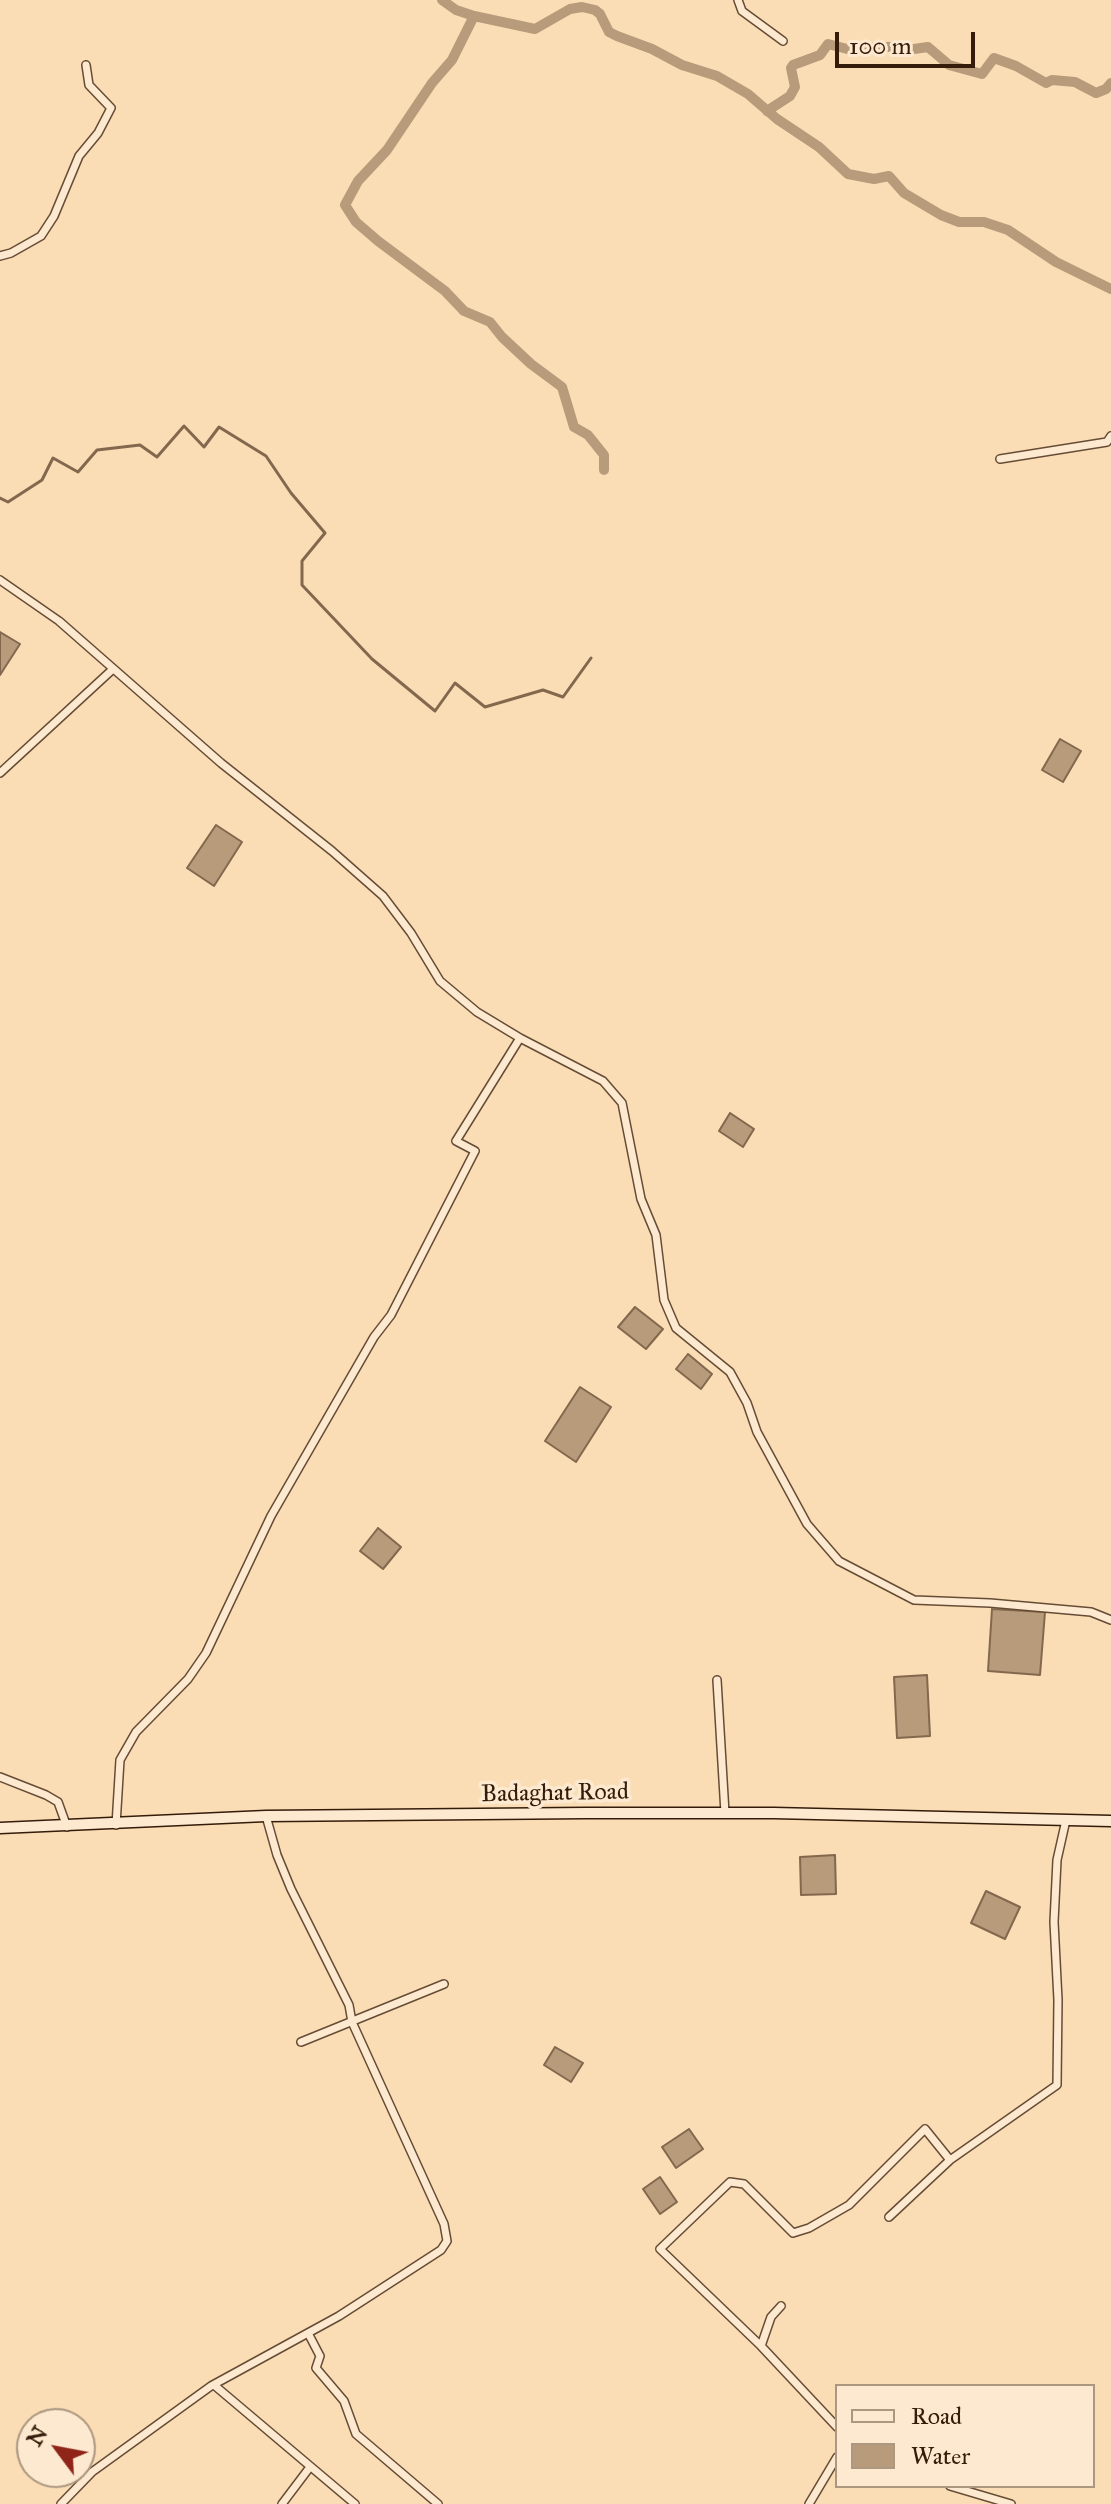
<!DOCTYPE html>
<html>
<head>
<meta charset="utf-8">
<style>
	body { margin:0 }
	#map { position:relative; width:1111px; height:2504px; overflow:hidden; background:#faddb5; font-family:"IM FELL Great Primer",serif }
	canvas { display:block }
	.legend { position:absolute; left:835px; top:2384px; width:260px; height:104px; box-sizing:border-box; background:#fce9cf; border:2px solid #ac9780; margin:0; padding:10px 14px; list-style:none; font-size:24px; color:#341b0a }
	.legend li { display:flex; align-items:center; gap:16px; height:40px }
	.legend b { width:40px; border:2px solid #ac9780 }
	.north { position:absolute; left:16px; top:2408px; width:80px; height:80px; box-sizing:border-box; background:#fce9cf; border:2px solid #ac9780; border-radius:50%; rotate:302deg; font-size:22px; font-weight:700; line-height:32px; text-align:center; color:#341b0a }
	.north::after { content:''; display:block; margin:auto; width:28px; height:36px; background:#8f2418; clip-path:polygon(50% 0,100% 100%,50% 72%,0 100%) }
	.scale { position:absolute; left:835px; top:32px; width:140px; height:36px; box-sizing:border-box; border:4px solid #341b0a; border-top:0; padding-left:10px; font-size:24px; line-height:28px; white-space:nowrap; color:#341b0a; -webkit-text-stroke:6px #fce9cf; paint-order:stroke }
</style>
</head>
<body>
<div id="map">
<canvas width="1111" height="2504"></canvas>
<ul class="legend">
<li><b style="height:10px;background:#fce9cf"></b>Road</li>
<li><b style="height:22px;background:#b79b7b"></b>Water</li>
</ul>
<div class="north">N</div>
<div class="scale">100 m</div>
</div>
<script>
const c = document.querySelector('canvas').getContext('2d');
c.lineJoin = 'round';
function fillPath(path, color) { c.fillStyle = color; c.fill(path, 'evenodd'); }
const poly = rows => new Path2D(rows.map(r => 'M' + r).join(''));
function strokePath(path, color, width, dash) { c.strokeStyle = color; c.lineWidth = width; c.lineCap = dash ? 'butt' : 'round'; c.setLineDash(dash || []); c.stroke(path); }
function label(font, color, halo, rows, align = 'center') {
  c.font = font + ' "IM FELL Great Primer",serif'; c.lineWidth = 7; c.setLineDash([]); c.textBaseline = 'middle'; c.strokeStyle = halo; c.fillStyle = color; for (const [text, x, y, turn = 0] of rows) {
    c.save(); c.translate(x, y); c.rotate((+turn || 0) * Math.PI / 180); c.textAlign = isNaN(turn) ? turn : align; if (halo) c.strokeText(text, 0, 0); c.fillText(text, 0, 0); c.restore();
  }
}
const water = poly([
	[0,632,20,644,0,675,0,632],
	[1060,739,1081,751,1063,782,1042,770,1060,739],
	[216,825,242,842,214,886,187,868,216,825],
	[730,1113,754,1129,743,1147,719,1131,730,1113],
	[635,1307,663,1329,646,1349,618,1327,635,1307],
	[688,1354,712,1374,701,1389,676,1369,688,1354],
	[580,1387,611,1407,576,1462,545,1441,580,1387],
	[378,1528,401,1547,383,1569,360,1551,378,1528],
	[992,1609,1045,1612,1040,1675,988,1671,992,1609],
	[927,1675,930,1736,897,1738,894,1677,927,1675],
	[835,1855,836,1894,801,1895,800,1857,835,1855],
	[986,1891,1020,1907,1005,1939,971,1923,986,1891],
	[555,2047,583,2063,571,2082,544,2065,555,2047],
	[689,2129,703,2149,676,2168,662,2147,689,2129],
	[660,2177,677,2202,660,2214,643,2189,660,2177]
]);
const stream = poly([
	[0,498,8,502,42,480,53,458,78,472,97,450,140,445,157,457,184,426,204,447,219,427,266,456,291,493,325,533,302,561,302,585,372,659,435,711,455,683,485,707,543,690,563,697,591,658]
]);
const canal = poly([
	[442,0,456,10,474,16,535,29,570,9,582,7,595,10,600,14,609,32,617,36,652,49,682,65,717,76,748,94,777,119,819,147,848,174,874,179,889,176,904,193,941,215,959,222,984,222,1008,230,1056,262,1111,289],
	[474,16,452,60,432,83,387,150,358,181,345,205,356,222,378,241,445,291,464,311,490,322,502,337,531,364,562,387,574,427,588,435,604,455,604,470],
	[767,111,790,96,795,87,791,68,793,65,820,55,828,44,855,51,867,47,898,47,907,50,928,47,949,65,982,74,994,58,1016,66,1046,83,1052,80,1075,82,1096,93,1106,89,1111,83]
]);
const minor = poly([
	[738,0,742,11,783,41],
	[0,256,11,253,41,236,54,216,79,156,98,133,111,108,89,85,86,65],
	[1000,459,1107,442,1111,436],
	[0,580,59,621,221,763,332,851,383,896,411,933,440,981,477,1012,520,1038,603,1081,622,1103,641,1199,656,1235,664,1300,676,1328,730,1372,747,1403,757,1432,807,1524,839,1561,914,1600,990,1603,1091,1612,1111,1620],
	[0,773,113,669],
	[717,1680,725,1813],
	[0,1777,46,1795,58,1802,67,1827],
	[116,1825,120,1760,136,1732,188,1679,206,1653,271,1516,374,1337,391,1315,475,1151,456,1141,520,1038],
	[301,2042,444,1984],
	[889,2217,950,2160,1057,2085,1058,2000,1054,1922,1057,1860,1066,1820],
	[781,2306,771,2317,761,2346,837,2427],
	[308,2333,320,2356,316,2368,344,2401,356,2434,438,2504],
	[761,2346,660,2249,730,2182,744,2184,793,2233,809,2228,849,2205,925,2129,950,2160],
	[214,2385,355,2504],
	[950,2486,1011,2504],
	[61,2504,92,2472,211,2386,339,2316,441,2250,447,2241,444,2224,352,2022,349,2005,291,1889,277,1855,266,1816],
	[282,2504,310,2467],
	[809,2504,837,2457]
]);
const secondary = poly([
	[0,1828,266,1816,585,1813,774,1813,1111,1821]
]);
const streetNames = [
	["Badaghat Road",555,1794,-1]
];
fillPath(water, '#b79b7b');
strokePath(water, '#83684e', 2);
strokePath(stream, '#83684e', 3);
strokePath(canal, '#b79b7b', 10);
strokePath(minor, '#664c35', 10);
strokePath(secondary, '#341b0a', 13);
strokePath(minor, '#fce9cf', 7);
strokePath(secondary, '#fce9cf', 10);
label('24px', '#341b0a', '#fce9cf', streetNames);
</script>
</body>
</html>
